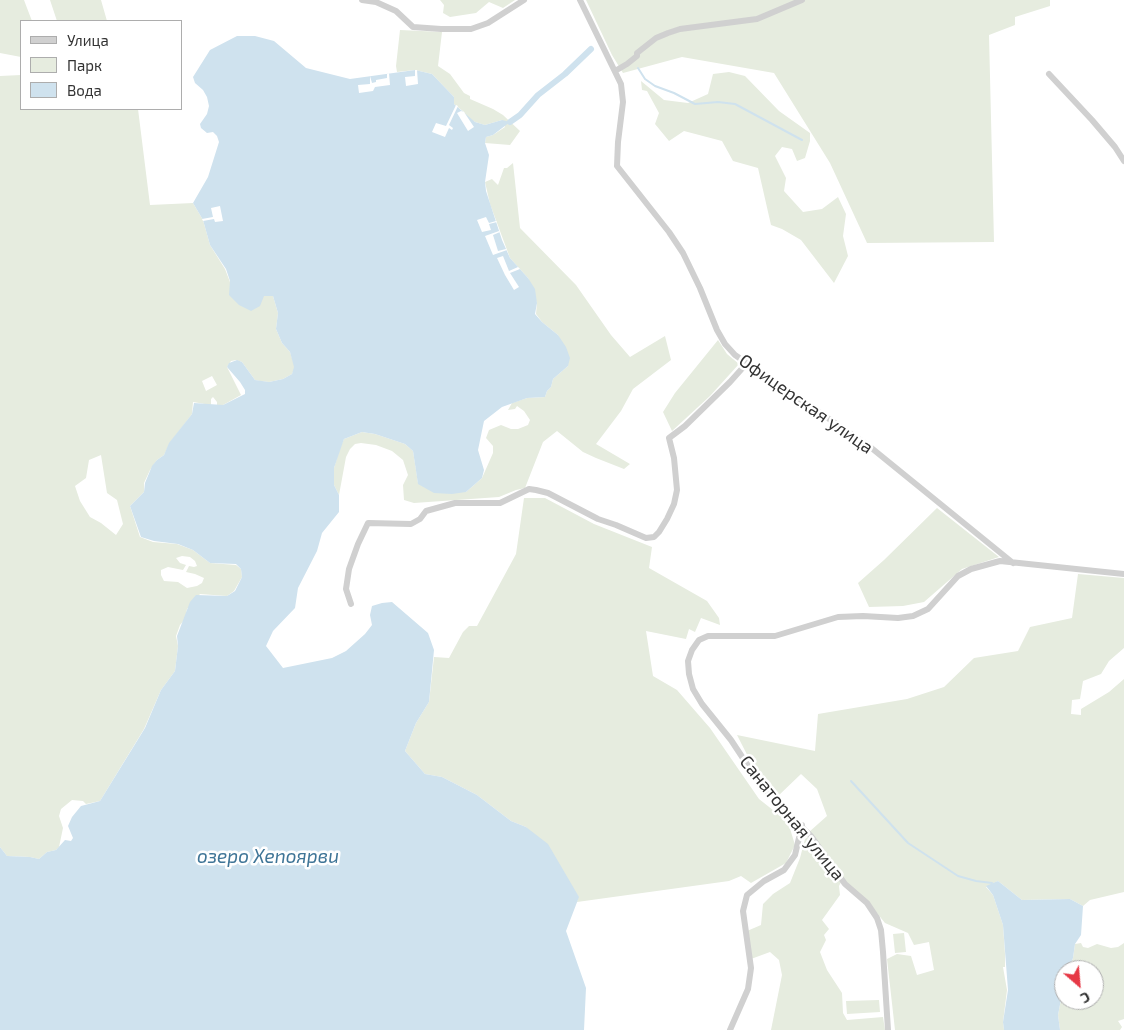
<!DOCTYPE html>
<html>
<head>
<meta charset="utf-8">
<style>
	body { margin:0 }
	#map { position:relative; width:1124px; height:1030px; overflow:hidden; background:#fff; font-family:"Exo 2",sans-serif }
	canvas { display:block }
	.legend { position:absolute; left:20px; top:20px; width:162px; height:90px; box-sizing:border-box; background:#fff; border:1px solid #adadad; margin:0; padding:6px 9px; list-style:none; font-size:15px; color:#333 }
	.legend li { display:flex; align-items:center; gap:10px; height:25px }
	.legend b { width:25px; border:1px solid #adadad }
	.north { position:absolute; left:1054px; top:960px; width:50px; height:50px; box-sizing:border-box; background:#fff; border:1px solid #adadad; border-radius:50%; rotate:153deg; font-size:14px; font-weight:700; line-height:20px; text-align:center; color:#333 }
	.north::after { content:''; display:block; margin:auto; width:18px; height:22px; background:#e63946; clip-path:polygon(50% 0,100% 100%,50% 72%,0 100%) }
</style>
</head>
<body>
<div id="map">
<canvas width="1124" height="1030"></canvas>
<ul class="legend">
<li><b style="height:6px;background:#d0d0d0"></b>Улица</li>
<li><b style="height:14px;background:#e6ecdf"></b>Парк</li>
<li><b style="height:14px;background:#cfe2ee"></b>Вода</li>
</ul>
<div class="north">С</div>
</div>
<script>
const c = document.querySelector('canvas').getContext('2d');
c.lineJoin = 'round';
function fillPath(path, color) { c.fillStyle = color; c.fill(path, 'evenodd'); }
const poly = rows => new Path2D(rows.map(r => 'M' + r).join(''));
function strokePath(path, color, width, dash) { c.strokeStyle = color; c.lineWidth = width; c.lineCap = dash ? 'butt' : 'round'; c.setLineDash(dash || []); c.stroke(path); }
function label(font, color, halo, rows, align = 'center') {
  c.font = font + ' "Exo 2",sans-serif'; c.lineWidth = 5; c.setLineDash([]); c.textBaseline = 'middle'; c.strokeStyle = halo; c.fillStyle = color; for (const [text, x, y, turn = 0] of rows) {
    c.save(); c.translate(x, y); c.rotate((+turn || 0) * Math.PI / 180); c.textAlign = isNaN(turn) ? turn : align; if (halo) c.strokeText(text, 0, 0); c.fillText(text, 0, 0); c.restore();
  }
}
const green = poly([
	[0,0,24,0,27,8,32,21,21,21,21,57,0,53],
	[50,0,101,0,107,21,57,21],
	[440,0,515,0,503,8,489,2,476,13,450,17,443,13,444,5],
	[586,0,1050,0,1050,6,1015,17,1015,25,989,35,994,242,867,243,830,163,774,73,682,57,623,73,612,55],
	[400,30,442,32,438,66,450,74,464,93,470,96,470,99,493,109,503,115,520,131,510,145,485,143,486,137,493,135,505,127,502,120,485,125,475,122,467,117,464,112,454,104,454,97,432,74,415,70,397,72,396,66],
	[729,72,745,76,779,111,810,133,810,141,805,158,797,161,792,149,782,147,775,156,786,178,784,191,803,212,822,209,838,197,846,214,843,236,848,256,834,283,801,240,782,229,771,225,758,168,733,161,722,141,684,131,669,141,655,124,659,113,647,91,642,90,641,81,664,100,688,103,708,94,713,74],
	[21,75,21,109,138,109,150,205,193,203,203,220,210,245,225,269,230,282,264,296,273,296,278,313,276,329,282,343,290,352,295,367,292,374,283,379,269,382,260,381,255,380,242,362,236,360,231,361,227,367,241,395,223,405,217,405,217,402,213,397,211,399,211,405,193,402,192,414,170,443,164,455,157,460,150,470,144,483,144,492,130,506,140,537,153,542,177,544,193,550,210,563,236,565,241,569,242,577,234,591,227,596,200,594,187,609,185,619,180,625,176,636,178,646,175,671,161,690,144,729,100,801,86,804,83,801,72,800,61,809,59,816,63,828,59,847,56,850,47,852,39,859,30,857,7,856,0,847,0,76],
	[212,376,217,385,206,391,202,381],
	[101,455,107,493,117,500,123,524,116,535,101,523,90,517,80,501,75,486,86,478,89,460],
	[182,556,190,557,195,561,197,566,194,567,189,566,186,572,195,574,204,578,202,583,197,586,187,588,178,582,164,581,161,575,161,570,168,567,183,570,186,565,180,563,176,558],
	[513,163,520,228,576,285,611,335,630,357,665,336,671,360,633,389,621,411,596,444,630,464,624,469,596,458,583,452,557,431,543,442,525,488,516,490,499,497,414,503,404,500,403,485,408,475,403,460,392,451,376,445,361,443,355,444,350,449,346,457,339,495,334,485,334,468,340,448,344,439,362,432,375,434,405,444,413,451,418,483,466,492,482,478,493,453,493,446,486,438,489,430,501,425,511,429,518,429,528,425,530,420,524,411,517,406,515,409,508,410,512,403,527,398,545,397,547,391,551,387,553,379,568,366,558,335,542,322,536,314,537,303,528,278,510,258,490,204,485,182,492,179,498,185,504,168,507,168],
	[718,340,727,354,739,364,710,396,672,431,663,412,675,393],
	[524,498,545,498,594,524,652,547,649,568,707,601,719,618,720,625,701,618,695,632,689,629,686,639,646,631,653,676,677,690,710,728,759,799,788,822,795,845,786,863,751,883,741,876,729,881,577,902,578,896,526,827,511,821,477,795,442,777,425,774,405,751,416,723,429,702,434,657,449,658,463,632,469,626,477,626,516,554],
	[937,508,999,557,962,569,924,602,903,606,869,607,858,583,884,560],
	[1078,574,1124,578,1124,648,1109,661,1101,674,1083,681,1080,699,1072,700,1071,714,1081,715,1081,709,1109,692,1124,679,1124,892,1090,900,1083,906,1070,899,1022,900,998,881,986,887,993,895,1003,925,1005,954,1005,967,1003,967,1007,990,1003,1022,1004,1030,895,1030,887,959,897,954,911,956,917,975,934,970,929,942,914,945,908,933,885,923,864,897,851,889,809,832,827,816,817,789,801,774,777,797,763,786,737,735,815,751,818,714,907,699,944,687,974,658,1018,651,1030,627,1072,618],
	[809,836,841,882,839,886,840,895,822,920,829,929,824,935,826,940,820,952,827,970,842,993,843,1013,847,1020,883,1017,885,1030,771,1030,782,975,779,960,770,952,751,959,747,931,761,925,763,904,773,894,790,883,800,858,805,839],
	[904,933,906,952,895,953,893,934],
	[1081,943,1083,947,1088,948,1097,944,1111,948,1118,947,1124,943,1124,1019,1118,1021,1122,1027,1120,1030,1060,1030,1058,1015,1064,984,1064,1000,1094,1000,1094,970,1068,970,1073,958,1075,944],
	[879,1000,880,1012,847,1014,846,1001]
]);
const water = poly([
	[237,36,255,36,274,41,306,68,350,79,415,70,432,74,454,97,454,104,475,122,485,125,502,120,510,122,493,135,486,137,485,143,489,155,485,182,486,191,502,240,510,258,528,278,535,289,537,303,535,314,542,322,558,335,566,347,570,358,568,366,553,379,551,387,547,391,545,397,527,398,502,407,484,421,478,450,484,470,482,478,466,492,452,494,434,493,418,484,413,451,405,444,375,434,362,432,344,439,334,468,334,485,339,495,339,512,322,533,317,551,298,588,295,608,273,631,266,646,283,668,332,658,346,651,365,634,372,625,370,615,372,606,382,603,392,602,428,633,434,650,429,702,416,723,405,751,425,774,442,777,477,795,511,821,526,827,548,844,579,897,566,931,586,988,584,1030,0,1030,0,847,7,856,30,857,39,859,47,852,56,850,65,840,71,841,73,838,68,826,72,817,81,806,100,801,145,728,161,690,175,671,178,646,177,636,190,602,196,595,227,596,235,591,242,577,241,569,236,564,210,563,193,550,178,544,154,541,141,537,130,506,144,492,145,483,152,466,157,460,164,455,169,443,192,414,194,403,223,405,245,394,245,390,240,382,227,367,229,363,237,360,242,362,255,380,269,382,283,379,292,374,294,367,290,352,282,343,276,329,278,313,273,296,264,296,260,306,251,311,239,305,229,295,230,281,226,269,210,245,203,220,193,203,208,177,219,142,217,136,213,132,207,133,201,128,200,124,207,114,209,106,207,97,203,90,195,83,193,77,210,50],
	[998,881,1022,900,1070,899,1083,906,1081,935,1075,944,1073,958,1068,970,1064,970,1064,984,1058,1015,1060,1030,1004,1030,1003,1022,1008,990,1003,925,993,895,986,886]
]);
const pier = poly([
	[415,70,417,70,418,84,406,86,405,77,415,76],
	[389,73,390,85,375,87,373,91,359,93,358,85,370,84,370,76,372,83,376,82,376,80,387,78,387,74],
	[456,105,458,106,449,125,453,128,452,130,449,128,445,137,432,132,436,123,446,126],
	[461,111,464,112,474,127,468,131,457,113],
	[220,206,223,221,215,222,214,219,203,221,202,219,213,217,211,208],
	[486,217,489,223,496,221,497,222,489,224,491,230,482,232,477,220],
	[499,231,500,232,493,235,498,251,506,249,507,250,493,255,485,236],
	[503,256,509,271,518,267,520,269,510,273,519,287,514,290,505,275,497,258]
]);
const stream = poly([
	[638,68,645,79,655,86,674,93,695,104,718,102,735,104,802,140],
	[851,781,908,843,958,876,976,881,992,883]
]);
const canal = poly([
	[510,122,520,115,538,95,565,74,591,49]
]);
const minor = poly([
	[362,0,376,2,396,11,413,27,441,29,471,29,488,23,524,0],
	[580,0,621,84,623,102,618,142,617,166,669,232,683,253,700,288,717,330,725,344,735,355,869,446,1013,563],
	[615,71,627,64,637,56,637,53,656,38,668,33,680,29,757,19,802,0],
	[1049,74,1092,120,1115,147,1124,161],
	[351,604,346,589,349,569,358,544,368,523,411,524,420,519,426,511,455,503,500,503,529,489,536,490,548,493,598,519,616,525,646,538,654,537,659,532,667,519,674,504,677,490,674,458,669,438,685,426,730,382,747,363],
	[730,1030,748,989,751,968,743,911,747,895,764,881,784,870,795,855,802,825],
	[888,1030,883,952,881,930,877,918,867,903,845,884,811,836,762,787,731,740,702,704,693,689,689,674,688,661,692,650,699,640,708,636,775,636,838,617,863,616,898,618,913,616,928,609,958,576,971,569,1000,561,1124,574]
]);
const streetNames = [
	["Офицерская улица",806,404,35],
	["Санаторная улица",792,818,51]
];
const waterNames = [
	["озеро Хепоярви",268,857]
];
fillPath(green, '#e6ecdf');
fillPath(water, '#cfe2ee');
fillPath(pier, '#fff');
strokePath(stream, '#cfe2ee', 2);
strokePath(canal, '#cfe2ee', 6);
strokePath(minor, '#d0d0d0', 6);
label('18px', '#333', '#fff', streetNames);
label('italic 19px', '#3f7597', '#fff', waterNames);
</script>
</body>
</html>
